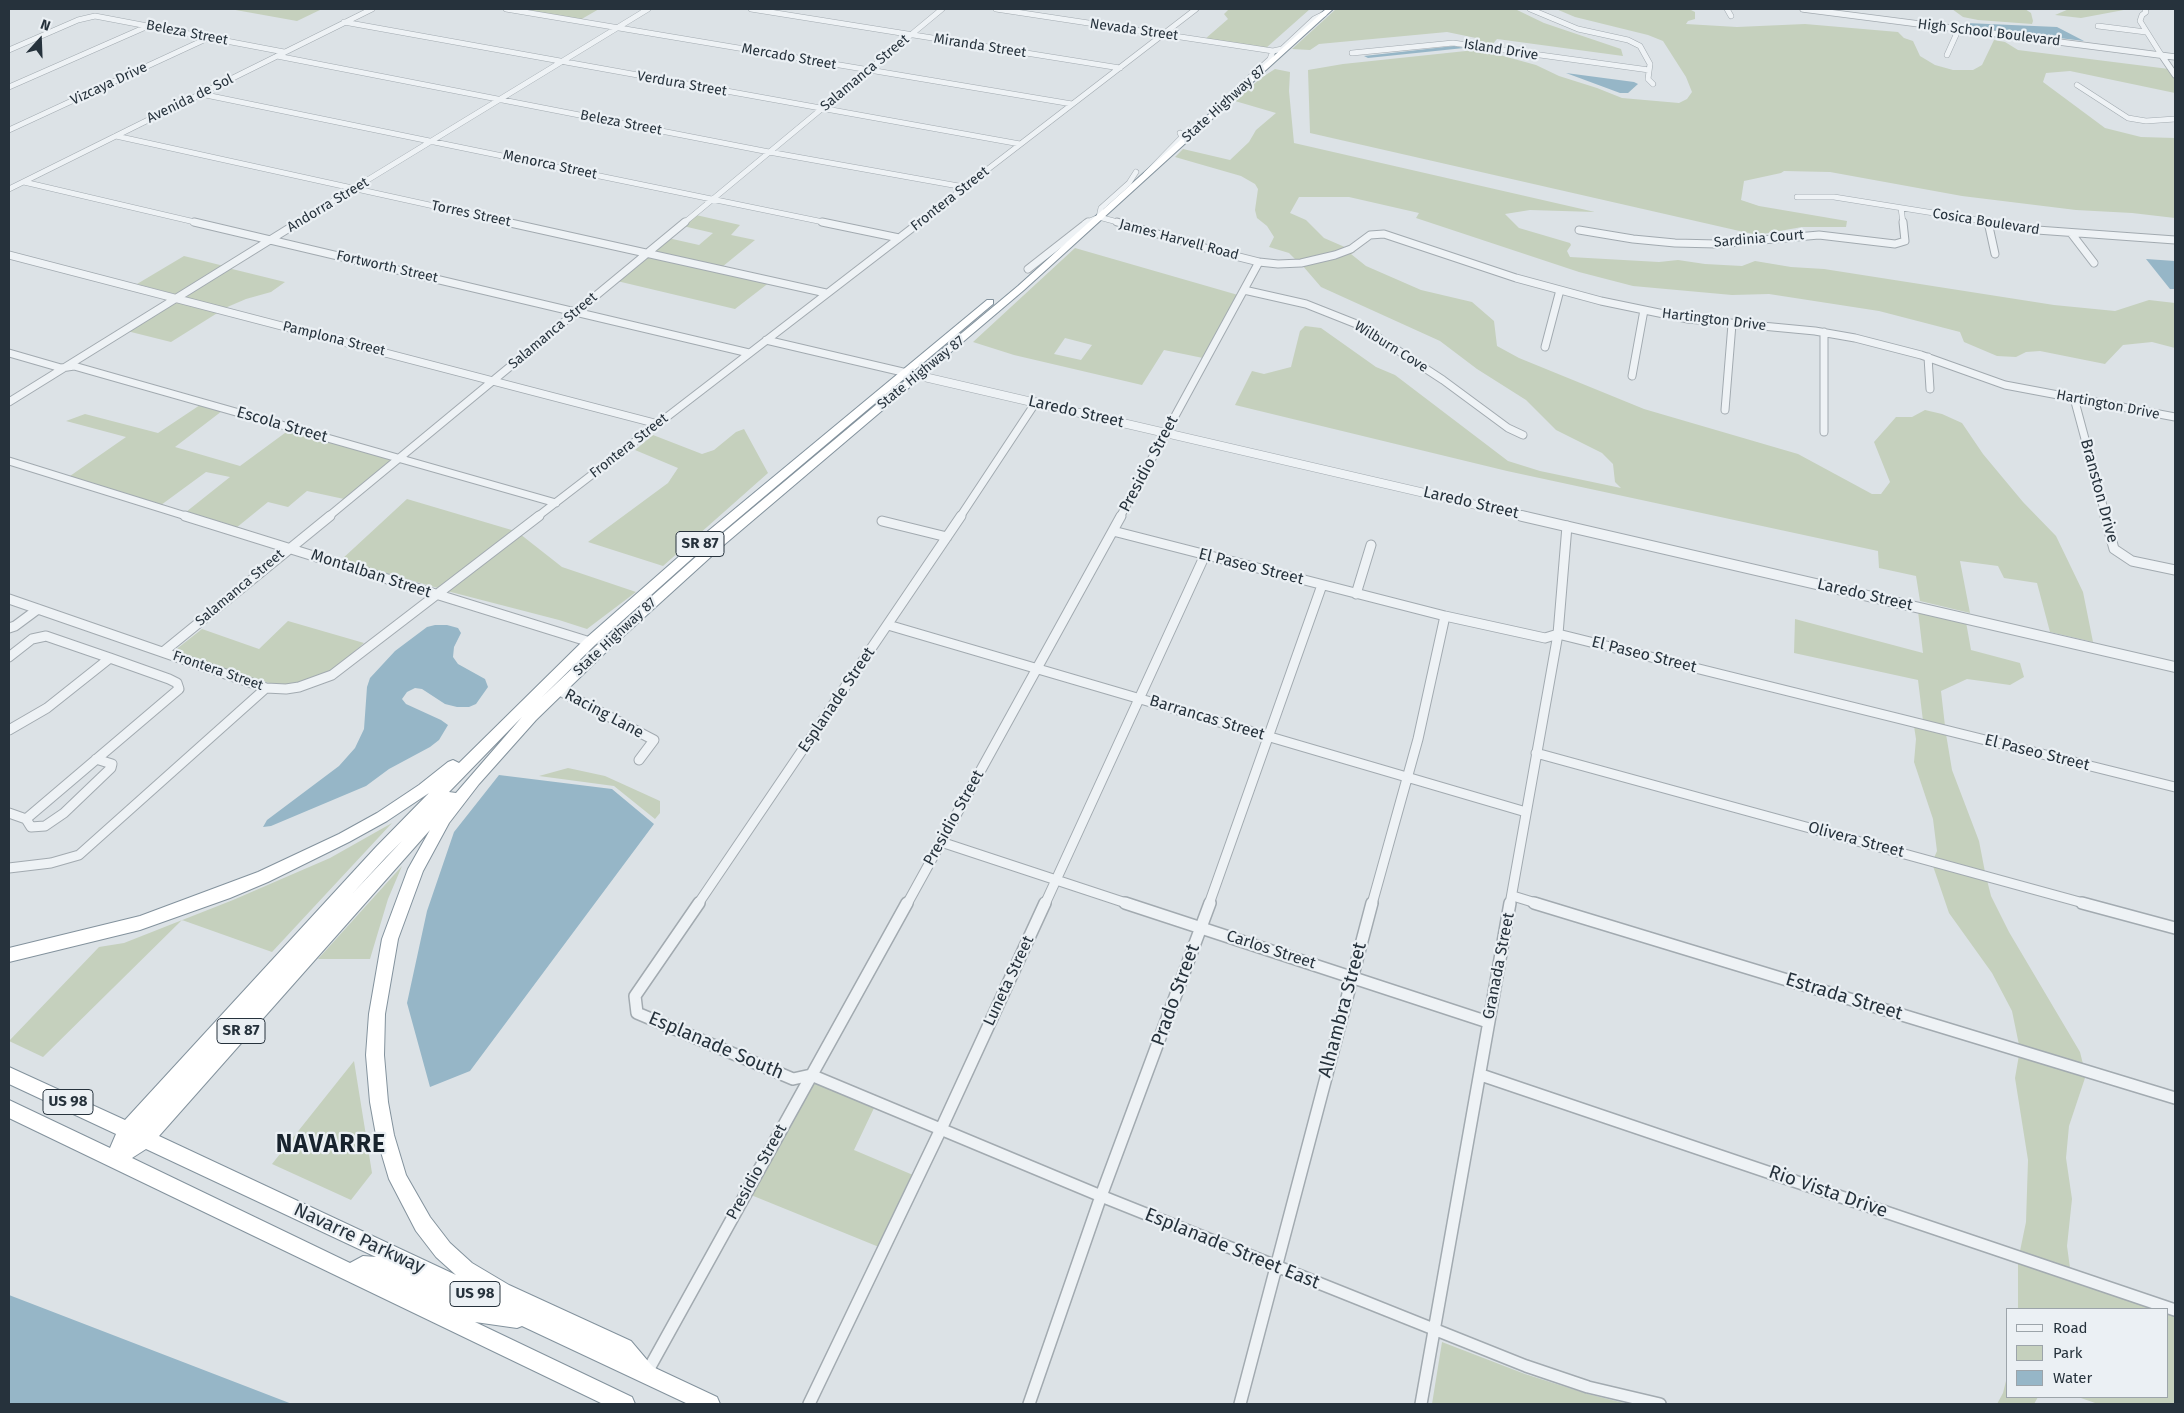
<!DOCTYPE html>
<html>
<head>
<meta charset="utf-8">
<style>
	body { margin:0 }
	#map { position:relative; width:2184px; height:1413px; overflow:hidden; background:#dce2e6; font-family:"Fira Sans",sans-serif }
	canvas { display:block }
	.frame { position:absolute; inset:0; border:10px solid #26323c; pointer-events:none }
	.legend { position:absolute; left:2006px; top:1308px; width:162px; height:90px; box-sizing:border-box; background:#ebf0f4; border:1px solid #9ca4aa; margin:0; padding:6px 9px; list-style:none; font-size:15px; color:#26323c }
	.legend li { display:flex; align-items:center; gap:10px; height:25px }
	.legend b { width:25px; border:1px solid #9ca4aa }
	.north { position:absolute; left:15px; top:15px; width:50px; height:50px; -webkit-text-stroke:4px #ebf0f4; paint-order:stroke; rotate:20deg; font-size:14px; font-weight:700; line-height:20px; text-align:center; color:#26323c }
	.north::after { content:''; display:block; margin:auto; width:18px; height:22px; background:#26323c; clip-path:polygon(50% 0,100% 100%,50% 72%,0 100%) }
</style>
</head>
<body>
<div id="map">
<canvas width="2184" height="1413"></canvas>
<div class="frame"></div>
<ul class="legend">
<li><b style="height:6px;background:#eef2f5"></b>Road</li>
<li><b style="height:14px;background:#c5d0bd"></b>Park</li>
<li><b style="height:14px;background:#96b6c7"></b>Water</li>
</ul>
<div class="north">N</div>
</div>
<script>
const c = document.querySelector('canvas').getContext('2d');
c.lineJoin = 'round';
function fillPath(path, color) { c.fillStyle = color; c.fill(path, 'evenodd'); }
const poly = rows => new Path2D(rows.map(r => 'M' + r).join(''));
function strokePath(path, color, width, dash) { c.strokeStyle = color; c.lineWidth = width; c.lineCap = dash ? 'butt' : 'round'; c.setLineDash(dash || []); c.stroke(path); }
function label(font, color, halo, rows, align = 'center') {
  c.font = font + ' "Fira Sans",sans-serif'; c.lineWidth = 4.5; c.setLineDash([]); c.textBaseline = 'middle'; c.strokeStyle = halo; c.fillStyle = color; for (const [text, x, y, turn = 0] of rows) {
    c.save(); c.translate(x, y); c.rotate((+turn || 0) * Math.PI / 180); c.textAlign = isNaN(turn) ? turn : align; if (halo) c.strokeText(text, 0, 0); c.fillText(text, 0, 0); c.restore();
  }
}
const green = poly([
	[230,9,322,9,297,21],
	[514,9,599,9,580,20],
	[1229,9,1310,9,1266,48,1205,39,1228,19,1224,14],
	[1336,9,1515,9,1544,23,1621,49,1623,56,1497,39,1491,46,1476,44,1478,40,1476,38,1447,32,1319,44,1310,50,1292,49],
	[1556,9,1689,9,1695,12,1695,19,1688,21,1686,24,1737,27,1805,24,1898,32,1904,38,1913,41,1920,56,1935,65,1953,70,1973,70,1982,65,1994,40,2005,42,2018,50,2169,69,2175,78,2175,93,2070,71,2046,73,2043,82,2105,128,2141,137,2175,138,2175,218,2132,213,2076,210,1962,196,1830,172,1784,171,1781,173,1744,181,1741,200,1759,206,1847,221,1846,227,1802,227,1757,235,1310,133,1308,70,1343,64,1466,51,1470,49,1496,54,1536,65,1559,76,1597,88,1622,98,1679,103,1687,99,1692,92,1686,77,1663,41,1648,35,1575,17],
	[1952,9,2025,9,2031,13,2033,21,2032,24,1978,20,1963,17],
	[2069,9,2129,9,2081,18,2055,15],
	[1275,69,1290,72,1289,91,1294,143,1595,212,1530,210,1505,214,1519,228,1570,243,1571,245,1567,251,1570,257,1659,262,1678,260,1705,264,1742,266,1755,261,1791,267,1824,269,2054,305,2115,311,2149,300,2175,303,2175,348,2152,342,2123,345,2105,364,2040,351,2026,352,2016,357,1997,356,1964,342,1960,332,1879,311,1769,294,1732,295,1633,286,1579,272,1416,218,1419,213,1349,197,1299,197,1290,213,1306,220,1324,238,1347,248,1298,262,1289,253,1269,247,1274,237,1267,226,1257,218,1255,210,1258,189,1255,184,1241,176,1175,157,1183,149,1230,160,1249,142,1256,130,1276,113,1235,101,1261,78],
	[696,215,740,225,731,235,755,240,722,267,652,252,668,238,699,245,713,233,683,226],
	[1075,248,1238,295,1203,358,1164,350,1142,385,1014,355,973,342],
	[1065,338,1092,345,1081,360,1054,354],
	[1352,250,1355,252,1351,254,1366,266,1421,290,1472,302,1494,321,1497,346,1519,358,1644,409,1798,454,1872,494,1881,494,1890,482,1874,442,1896,417,1912,417,1925,410,1942,414,1962,423,1983,454,2023,502,2056,536,2083,592,2093,642,2050,632,2037,583,2004,578,1998,566,1960,561,1970,613,1920,601,1916,576,1879,568,1878,551,1507,471,1235,405,1252,371,1264,374,1291,367,1300,331,1305,326,1321,328,1376,367,1395,375,1508,461,1540,471,1621,488,1615,482,1613,464,1602,453,1556,430,1526,400,1477,369,1440,341,1321,287,1302,265],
	[648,255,770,282,735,309,617,281],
	[184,256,224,266,178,295,137,284],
	[228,268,285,282,271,292,246,299,225,308,181,297],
	[176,300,219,312,171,342,127,331],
	[200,405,222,411,175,447,240,466,289,430,393,460,344,499,307,491,288,507,268,502,236,528,186,512,230,477,206,472,161,505,70,476,126,437,66,421,85,414,158,433],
	[744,429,768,473,663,566,588,542,668,483,678,468,635,450,653,435,702,454,714,450,736,432],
	[407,499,515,531,441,589,341,560],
	[520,534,562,567,636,592,587,629,559,620,447,591],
	[1918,611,1966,622,1971,650,2020,663,2024,677,2010,685,1967,679,1941,691,1945,726,1923,721,1918,680,1794,653,1795,619,1923,653],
	[288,621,364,643,331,673,300,684,277,685,246,677,174,651,202,629,259,649],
	[1914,726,1946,734,1952,770,1979,841,1985,872,1934,858,1937,851,1933,819,1914,762,1916,739],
	[568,768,605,776,660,801,660,813,655,819,614,786,539,776],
	[392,823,272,952,182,920,43,1057,9,1041,99,947,124,943,233,900,330,858],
	[402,866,388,899,370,959,318,959],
	[1933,866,1987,880,1991,896,2009,932,2080,1052,2083,1064,2019,1045,2012,1011,1992,973,1949,913],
	[2019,1055,2085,1075,2085,1078,2069,1126,2066,1158,2072,1199,2067,1246,2070,1268,2020,1251,2026,1222,2028,1160,2015,1078],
	[354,1061,372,1173,351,1200,272,1164],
	[812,1082,874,1108,854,1150,913,1175,879,1247,751,1195],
	[2018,1263,2153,1309,2018,1309],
	[2168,1314,2175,1317,2175,1404,2098,1404,2078,1397,2168,1397],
	[1442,1342,1525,1374,1588,1394,1628,1404,1432,1404],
	[2008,1373,2008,1397,2038,1397,2034,1404,1997,1404,2003,1393]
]);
const water = poly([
	[1966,23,2057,27,2084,41,1968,27],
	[1454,46,1464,48,1368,58,1364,56],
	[1566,73,1634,82,1638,84,1628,93,1620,93],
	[2146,259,2175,261,2175,289,2170,289],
	[435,625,447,625,458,628,461,633,454,647,453,657,458,664,485,679,488,687,476,704,469,707,457,707,445,704,422,689,415,688,407,692,402,699,406,704,441,720,448,725,439,740,430,747,389,769,366,786,271,826,263,827,267,820,339,766,355,748,364,729,367,687,370,678,395,651,427,627],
	[499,775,612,789,654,824,470,1071,430,1087,407,1003,427,911,454,832],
	[9,1295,292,1404,9,1404]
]);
const minorFar3 = poly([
	[506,9,1072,104],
	[751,9,1120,68],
	[996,9,1273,51,1282,49,1314,19,1324,14],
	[1530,9,1578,29,1628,40,1640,46,1650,64,1648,79,1653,84],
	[1727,9,1731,16],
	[2145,9,2146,12,2142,15,2140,21,2162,56],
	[344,22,1020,144],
	[2098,26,2146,32],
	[9,50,78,20,95,16,284,52],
	[1352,53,1453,43,1649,70],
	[1947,55,1956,35,1951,28],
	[277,56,769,152,964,187],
	[2077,85,2128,118,2146,121,2175,119],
	[9,87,148,26],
	[1242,88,1248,79,1270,59,1273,51],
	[201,94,828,223],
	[9,130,208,38],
	[116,136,511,223],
	[1146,174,1182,137,1180,133],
	[24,182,199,223],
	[9,189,372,9],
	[1797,197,1834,197,1996,223],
	[1901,208,1903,223],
	[1099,217,1121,223],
	[1099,217,1101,208,1129,183,1136,172],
	[297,223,648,9],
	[684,223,942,9],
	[918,223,1196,9],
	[1085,223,1099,217]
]);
const minorFar2 = poly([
	[194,222,749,353],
	[506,222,826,293],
	[822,222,899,238],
	[1117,222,1219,252,1259,262,1278,264,1301,263,1335,255,1351,249,1370,235,1384,234,1516,278,1601,301,1688,319,1815,331,1855,338,1921,355,2005,385,2175,417],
	[1988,222,1995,254],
	[1989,222,2037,230,2175,240],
	[1579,230,1633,239,1675,243,1717,244,1819,235,1895,244,1905,241,1903,222],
	[2071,233,2094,263],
	[9,255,658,424],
	[1028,269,1088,222],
	[1244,290,1306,304,1359,325,1443,380,1508,428,1523,435],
	[1824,332,1824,432],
	[766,340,907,373],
	[1545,347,1560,290],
	[9,353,61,368,74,366,556,503],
	[1928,357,1930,389],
	[1632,376,1644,310],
	[2074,398,2106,517],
	[9,402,299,222],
	[1725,410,1732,324],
	[9,461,189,517],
	[328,517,685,222],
	[537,517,920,222],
	[960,517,1036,402],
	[1120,517,1259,262]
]);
const minorFar1 = poly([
	[185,516,590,642],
	[2105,516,2114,549,2132,561,2175,570],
	[882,521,947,537],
	[1113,531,1445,616,1545,638,1558,634,2175,787],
	[1356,594,1371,545],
	[9,599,266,688,286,689,299,687,332,675,539,516],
	[888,625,1526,812],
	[9,628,15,626,38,609],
	[163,652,330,516],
	[9,657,32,639,46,636,110,658,47,708,9,730],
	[558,690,654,740,639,760],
	[1536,753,2087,904],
	[9,813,26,819,31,827,45,826,64,813,111,768,112,764,96,759],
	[26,819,179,689,177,683,169,679,110,658],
	[941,842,1129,904],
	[9,868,51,863,79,855,266,688],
	[1513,896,1539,904],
	[698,904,961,516],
	[907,904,1121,516],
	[1045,904,1205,555],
	[1209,904,1322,585],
	[1372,904,1418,739,1445,616],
	[1510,904,1558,634,1567,526]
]);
const minor = poly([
	[699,903,635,996,637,1013,793,1079,811,1075,1101,1196,1526,1366,1588,1387,1660,1404],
	[1125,903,1488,1022],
	[1534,903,2175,1098],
	[2082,903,2175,928],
	[1481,1075,2175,1310],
	[646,1374,907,903],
	[809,1404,941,1129,1045,903],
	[1029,1404,1101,1196,1210,903],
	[1240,1404,1372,903],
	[1421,1404,1510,903]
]);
const tertiaryFar2 = poly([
	[1803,9,2175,57],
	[2162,56,2175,75]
]);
const tertiaryFar1 = poly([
	[907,373,1528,517]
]);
const tertiary = poly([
	[1522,516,2175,667]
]);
const trunk = poly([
	[1326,9,1333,9,1024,290,725,544,606,652,536,720,479,784,449,823,423,871,398,939,385,1014,384,1055,388,1102,394,1135,406,1175,430,1217,450,1243,472,1263,509,1285,631,1341,653,1367,717,1397,720,1404,688,1404,522,1326,517,1328,475,1322,632,1397,635,1404,603,1404,9,1118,9,1100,110,1148,116,1134,9,1084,9,1067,125,1120,376,847,429,793,387,821,349,842,268,882,230,898,140,930,9,962,9,948,140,916,258,872,339,834,377,813,419,785,448,762,453,760,459,763,585,639,707,532,987,300,993,300,993,304,715,538,595,645,541,698,596,646,717,538,1018,286,1326,9],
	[522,717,456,793,449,792,517,722,522,717],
	[430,830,408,869,382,939,369,1014,366,1055,370,1102,376,1135,389,1179,416,1231,436,1257,456,1275,159,1136,430,830],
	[402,841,352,894,386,857,402,841],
	[146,1149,376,1257,363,1256,350,1263,132,1158,146,1149]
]);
const farStreetnames = [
	["Nevada Street",1134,30,8],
	["Beleza Street",187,33,11],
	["High School Boulevard",1989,33,7],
	["Miranda Street",980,46,9],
	["Island Drive",1501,50,9],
	["Mercado Street",789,57,10],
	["Salamanca Street",865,73,-40],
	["Vizcaya Drive",109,84,-25],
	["Verdura Street",682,84,10],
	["Avenida de Sol",190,99,-26],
	["State Highway 87",1224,104,-42],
	["Beleza Street",621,123,11],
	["Menorca Street",550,165,12],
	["Frontera Street",950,199,-38],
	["Andorra Street",328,205,-31],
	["Torres Street",471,214,12],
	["Cosica Boulevard",1986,222,9],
	["Sardinia Court",1759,239,-5],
	["James Harvell Road",1179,240,15],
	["Fortworth Street",387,267,13],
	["Hartington Drive",1714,320,7],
	["Salamanca Street",553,331,-40],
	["Pamplona Street",334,339,14],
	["Wilburn Cove",1391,347,32],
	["State Highway 87",921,373,-39],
	["Hartington Drive",2108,405,11],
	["Frontera Street",629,446,-38],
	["Salamanca Street",240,588,-40],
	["State Highway 87",615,637,-43],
	["Frontera Street",218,671,19]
];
const shields = [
	[700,544,48],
	[241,1031,48],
	[68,1102,50],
	[475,1294,50]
];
const shieldNames = [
	["SR 87",700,544],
	["SR 87",241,1031],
	["US 98",68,1102],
	["US 98",475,1294]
];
const streetNames = [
	["Laredo Street",1076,412,13],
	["Escola Street",282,425,16],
	["Presidio Street",1149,464,-62],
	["Branston Drive",2099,491,75],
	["Laredo Street",1471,503,13],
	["El Paseo Street",1251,567,14],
	["Montalban Street",371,574,18],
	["Laredo Street",1865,595,13],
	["El Paseo Street",1644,655,14],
	["Esplanade Street",837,700,-56],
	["Racing Lane",604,714,28],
	["Barrancas Street",1207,718,17],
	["El Paseo Street",2037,753,14],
	["Presidio Street",954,818,-61],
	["Olivera Street",1856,840,15],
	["Carlos Street",1271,950,18],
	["Granada Street",1499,966,-79],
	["Luneta Street",1009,981,-65],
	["Presidio Street",757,1172,-61]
];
const nearStreetnames = [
	["Prado Street",1176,995,-70],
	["Estrada Street",1844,997,17],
	["Alhambra Street",1343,1010,-75],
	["Esplanade South",716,1046,23],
	["Rio Vista Drive",1828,1192,19],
	["Navarre Parkway",359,1239,25],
	["Esplanade Street East",1232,1249,22]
];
const nearDistrictnames = [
	["NAVARRE",331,1145]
];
fillPath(green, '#c5d0bd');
fillPath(water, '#96b6c7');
strokePath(minorFar3, '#a2aab0', 6);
strokePath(minorFar2, '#a2aab0', 9);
strokePath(minorFar1, '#a2aab0', 11);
strokePath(minor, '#a2aab0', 14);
strokePath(tertiaryFar2, '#a2aab0', 7);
strokePath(tertiaryFar1, '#a2aab0', 9);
strokePath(tertiary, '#a2aab0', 12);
strokePath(trunk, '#83929d', 2);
strokePath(minorFar3, '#eef2f5', 5);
strokePath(minorFar2, '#eef2f5', 7);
strokePath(minorFar1, '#eef2f5', 9);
strokePath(minor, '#eef2f5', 11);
strokePath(tertiaryFar2, '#eef2f5', 5.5);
strokePath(tertiaryFar1, '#eef2f5', 8);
strokePath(tertiary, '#eef2f5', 10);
fillPath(trunk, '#fff');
label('14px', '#26323c', '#ebf0f4', farStreetnames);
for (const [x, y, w] of shields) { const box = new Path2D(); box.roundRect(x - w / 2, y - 12.5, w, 25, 4); c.fillStyle = '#ebf0f4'; c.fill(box); strokePath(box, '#26323c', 1); }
label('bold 15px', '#26323c', null, shieldNames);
label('16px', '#26323c', '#ebf0f4', streetNames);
label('19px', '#26323c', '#ebf0f4', nearStreetnames);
c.letterSpacing = '1px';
label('bold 25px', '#18232d', '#ebf0f4', nearDistrictnames);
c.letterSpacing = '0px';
</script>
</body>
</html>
